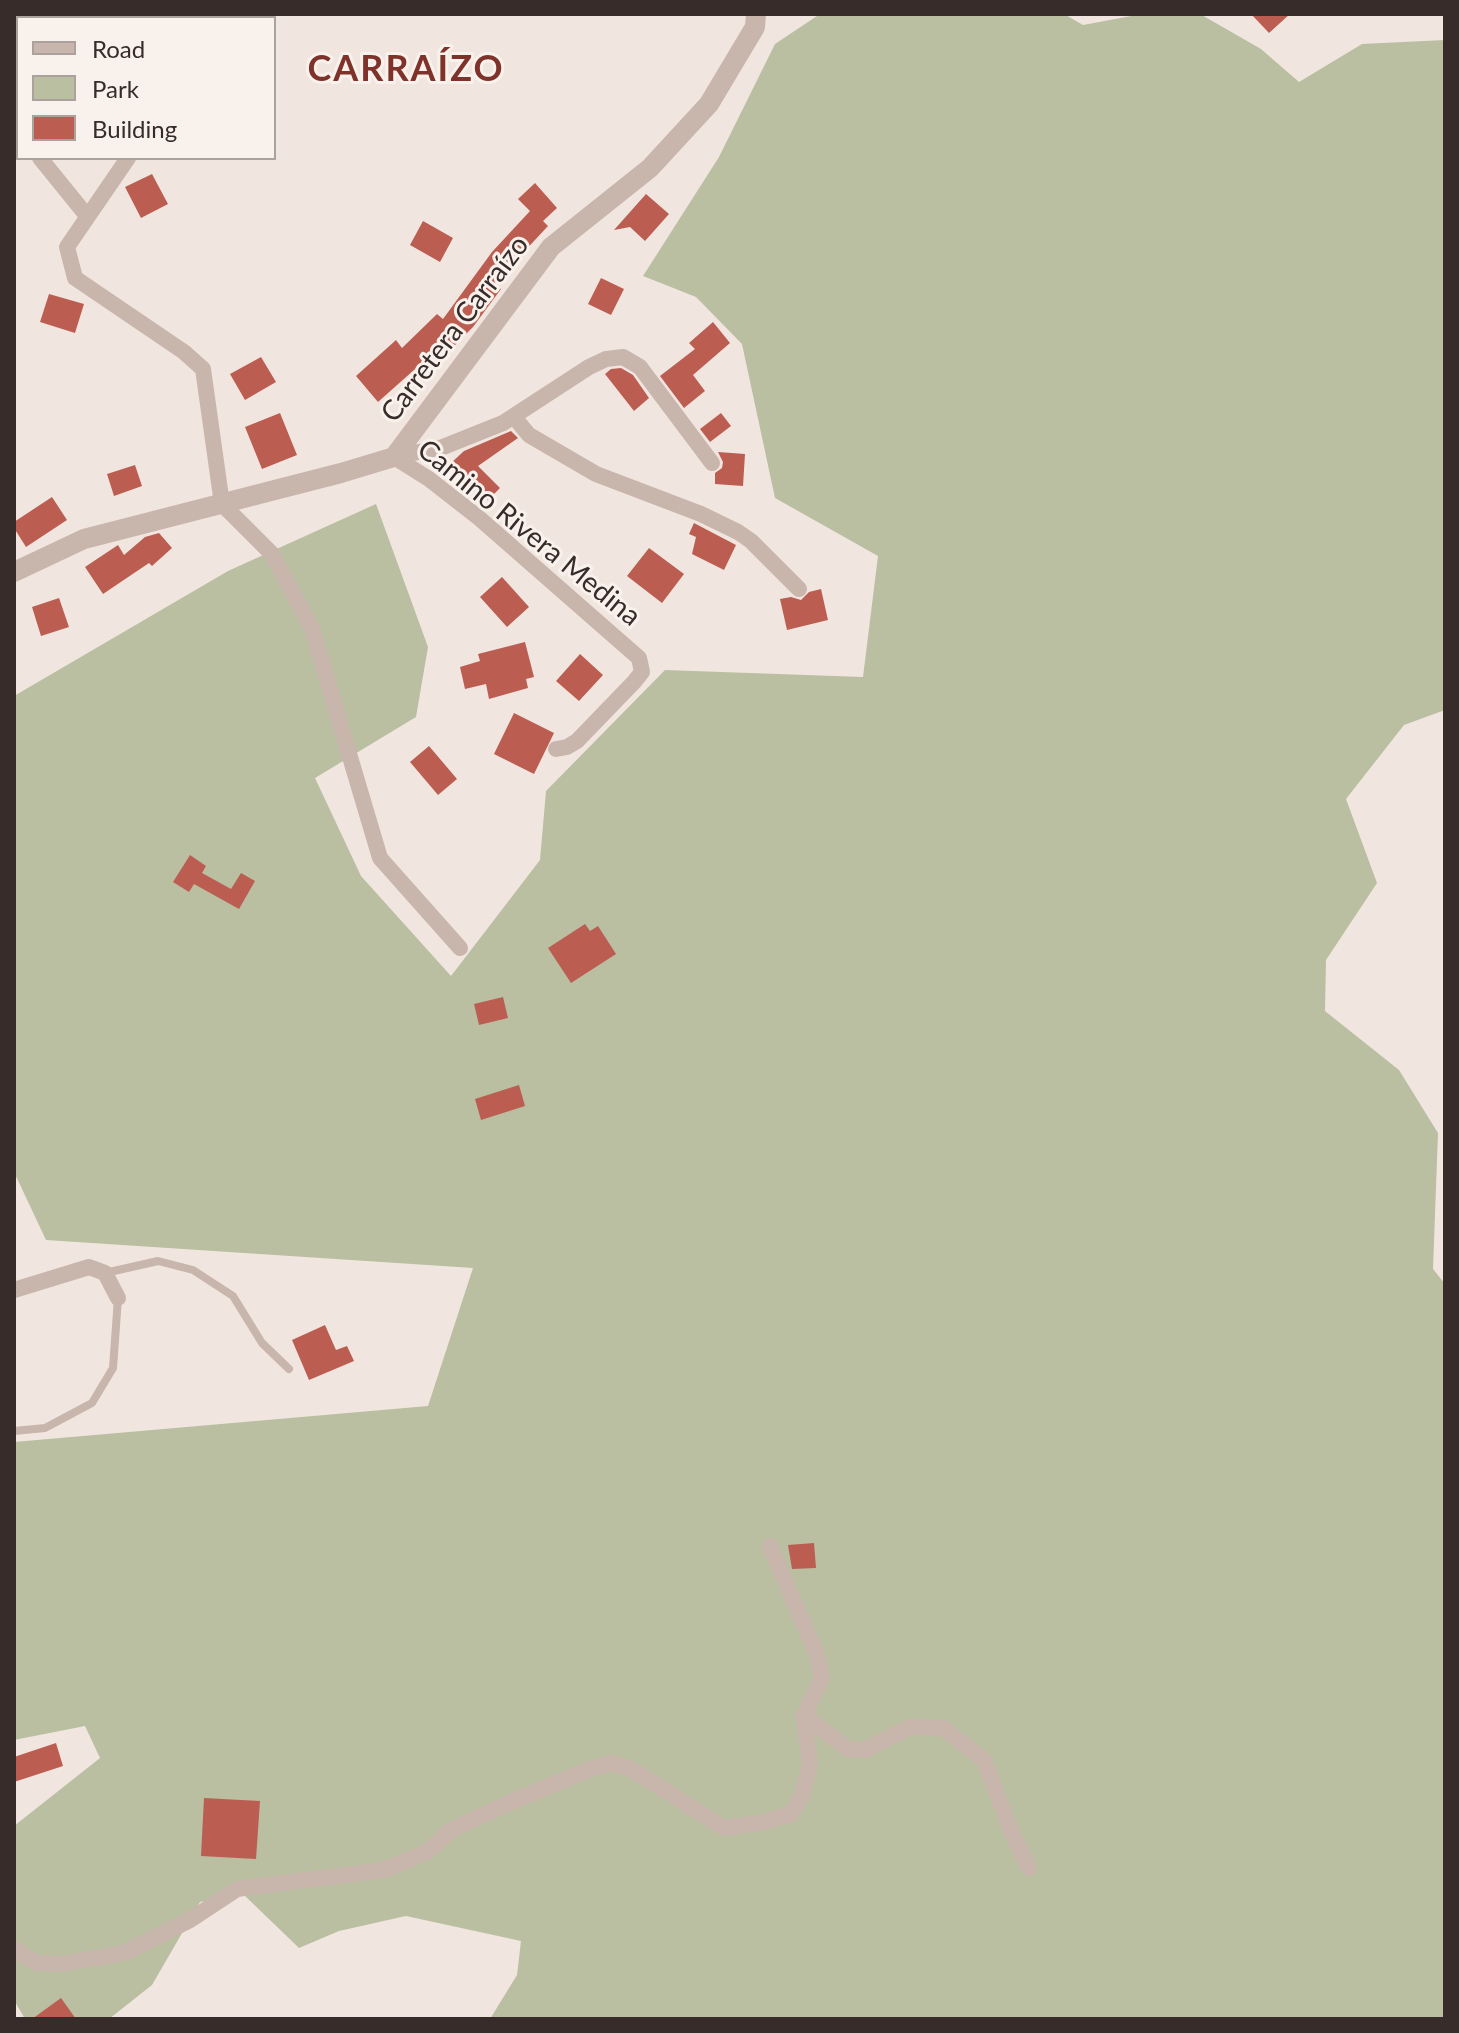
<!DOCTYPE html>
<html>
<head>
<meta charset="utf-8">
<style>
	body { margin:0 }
	#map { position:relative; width:1459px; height:2033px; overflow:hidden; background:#f1e6df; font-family:Lato,sans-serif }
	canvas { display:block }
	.frame { position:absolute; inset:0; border:16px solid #372c2a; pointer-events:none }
	.legend { position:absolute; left:16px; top:16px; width:260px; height:144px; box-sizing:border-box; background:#f9f1eb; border:2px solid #aba29e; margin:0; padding:10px 14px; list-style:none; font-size:24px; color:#372c2a }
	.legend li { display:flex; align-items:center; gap:16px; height:40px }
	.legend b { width:40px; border:2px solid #aba29e }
</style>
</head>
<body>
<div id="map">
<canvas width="1459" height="2033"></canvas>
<div class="frame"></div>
<ul class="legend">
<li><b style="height:10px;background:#c8b5ac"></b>Road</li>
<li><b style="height:22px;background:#b9bfa0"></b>Park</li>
<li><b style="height:22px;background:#bc5d52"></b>Building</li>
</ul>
</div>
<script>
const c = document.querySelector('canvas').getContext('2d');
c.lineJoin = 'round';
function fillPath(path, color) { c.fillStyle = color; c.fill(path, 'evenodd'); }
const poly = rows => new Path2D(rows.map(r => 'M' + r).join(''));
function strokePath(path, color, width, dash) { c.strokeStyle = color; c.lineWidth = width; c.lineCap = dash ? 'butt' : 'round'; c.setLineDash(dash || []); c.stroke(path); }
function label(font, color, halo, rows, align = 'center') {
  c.font = font + ' Lato,sans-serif'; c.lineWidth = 6; c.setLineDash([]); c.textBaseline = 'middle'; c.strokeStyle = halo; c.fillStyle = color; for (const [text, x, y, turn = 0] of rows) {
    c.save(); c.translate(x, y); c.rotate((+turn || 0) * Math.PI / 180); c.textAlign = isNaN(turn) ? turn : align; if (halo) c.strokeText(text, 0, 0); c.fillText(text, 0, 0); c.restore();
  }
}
const green = poly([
	[820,14,1064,14,1083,25,1142,14,1200,14,1261,49,1299,82,1362,44,1445,40,1445,710,1404,725,1346,799,1377,883,1326,960,1325,1011,1399,1070,1438,1133,1433,1269,1445,1284,1445,2019,490,2019,517,1975,521,1941,406,1916,339,1931,299,1948,244,1895,200,1902,152,1985,109,2019,25,2019,14,2000,14,1826,100,1758,85,1726,14,1740,14,1442,428,1406,473,1268,46,1240,14,1172,14,696,228,571,376,504,428,647,416,717,315,778,361,876,451,976,540,860,546,791,665,670,863,677,878,556,775,498,742,344,696,297,643,276,719,157,775,44]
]);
const building = poly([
	[1251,14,1290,14,1269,33],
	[152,174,168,204,141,218,125,187],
	[535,183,557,208,543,221,548,226,494,284,501,289,473,327,439,361,432,354,378,402,356,376,396,340,402,348,437,314,443,319,492,252,530,211,518,199],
	[646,194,669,214,645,241,630,227,614,230],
	[423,221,453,238,440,262,410,245],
	[601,278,624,289,611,315,588,304],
	[49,294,84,304,75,333,40,322],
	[713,322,730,343,693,375,705,391,684,408,660,376,695,349,689,343],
	[261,357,276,382,245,400,230,374],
	[621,368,633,375,649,398,634,411,605,374,611,369],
	[280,413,297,455,262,469,245,427],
	[721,413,731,426,710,442,700,429],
	[511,431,518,438,478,466,500,488,488,500,451,463,464,451],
	[718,452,745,454,743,486,715,484,715,473,722,468,723,462],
	[135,465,142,486,114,496,107,474],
	[52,497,67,520,26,547,14,528,14,522],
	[694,523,736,545,724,570,692,554,696,537,689,534],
	[159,533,172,548,152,566,149,563,103,594,85,567,118,545,124,555,145,537],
	[649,548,684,574,662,603,627,576],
	[502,577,529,607,507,627,480,597],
	[821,589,828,620,787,630,780,599,791,597,801,600,809,592],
	[59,598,69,627,41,636,32,607],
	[525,642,534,677,526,679,528,688,489,699,486,684,465,689,460,667,480,661,478,654],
	[580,654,603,675,579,701,556,681],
	[514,713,554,733,534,774,494,754],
	[429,746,457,779,438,795,410,762],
	[190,855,206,866,202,873,231,889,241,873,255,881,239,909,194,884,189,892,173,882],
	[585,924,590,931,598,926,616,954,571,983,548,948],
	[503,997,508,1018,479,1025,474,1004],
	[519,1085,525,1106,481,1120,475,1099],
	[325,1325,336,1350,347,1346,354,1361,309,1380,292,1340],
	[814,1543,816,1568,792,1569,788,1545],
	[56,1743,63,1766,14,1782,14,1757],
	[204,1798,260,1801,256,1859,201,1856],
	[61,1998,76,2019,32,2019]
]);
const service = poly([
	[105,1273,158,1261,193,1270,233,1296,262,1343,289,1369],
	[14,1431,45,1428,92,1403,113,1368,118,1298]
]);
const minor = poly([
	[14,125,18,130],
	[40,158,87,216],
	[128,158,67,247,75,278,184,352,203,369,222,504,272,554,312,629,380,858,460,948],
	[514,417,529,435,596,474,701,514,738,532,751,541,799,589],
	[394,457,429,479,479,518,639,658,642,672,634,682,577,741,567,747,556,749],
	[394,457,443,447,503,423,589,367,606,359,623,357,640,367,712,463],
	[14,1290,89,1267,105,1273,118,1298],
	[804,1716,848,1749,865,1750,910,1727,943,1728,984,1760,1011,1831,1029,1868],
	[14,1949,36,1963,63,1964,124,1953,190,1920,237,1889,384,1870,427,1852,451,1830,509,1803,590,1769,612,1763,631,1769,724,1828,760,1823,791,1814,802,1795,810,1766,804,1716,822,1677,817,1655,770,1546]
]);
const tertiary = poly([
	[14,572,84,539,341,473,394,457,551,247,650,168,709,104,755,27,756,14]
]);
const streetNames = [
	["Carretera Carraízo",455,329,-53],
	["Camino Rivera Medina",529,533,39]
];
const districtNames = [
	["CARRAÍZO",406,69]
];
fillPath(green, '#b9bfa0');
fillPath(building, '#bc5d52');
strokePath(service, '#c8b5ac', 8);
strokePath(minor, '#c8b5ac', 16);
strokePath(tertiary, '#c8b5ac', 20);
label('28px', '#372c2a', '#f9f1eb', streetNames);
c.letterSpacing = '2px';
label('bold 36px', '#7f322a', '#f9f1eb', districtNames);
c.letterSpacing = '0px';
</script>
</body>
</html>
